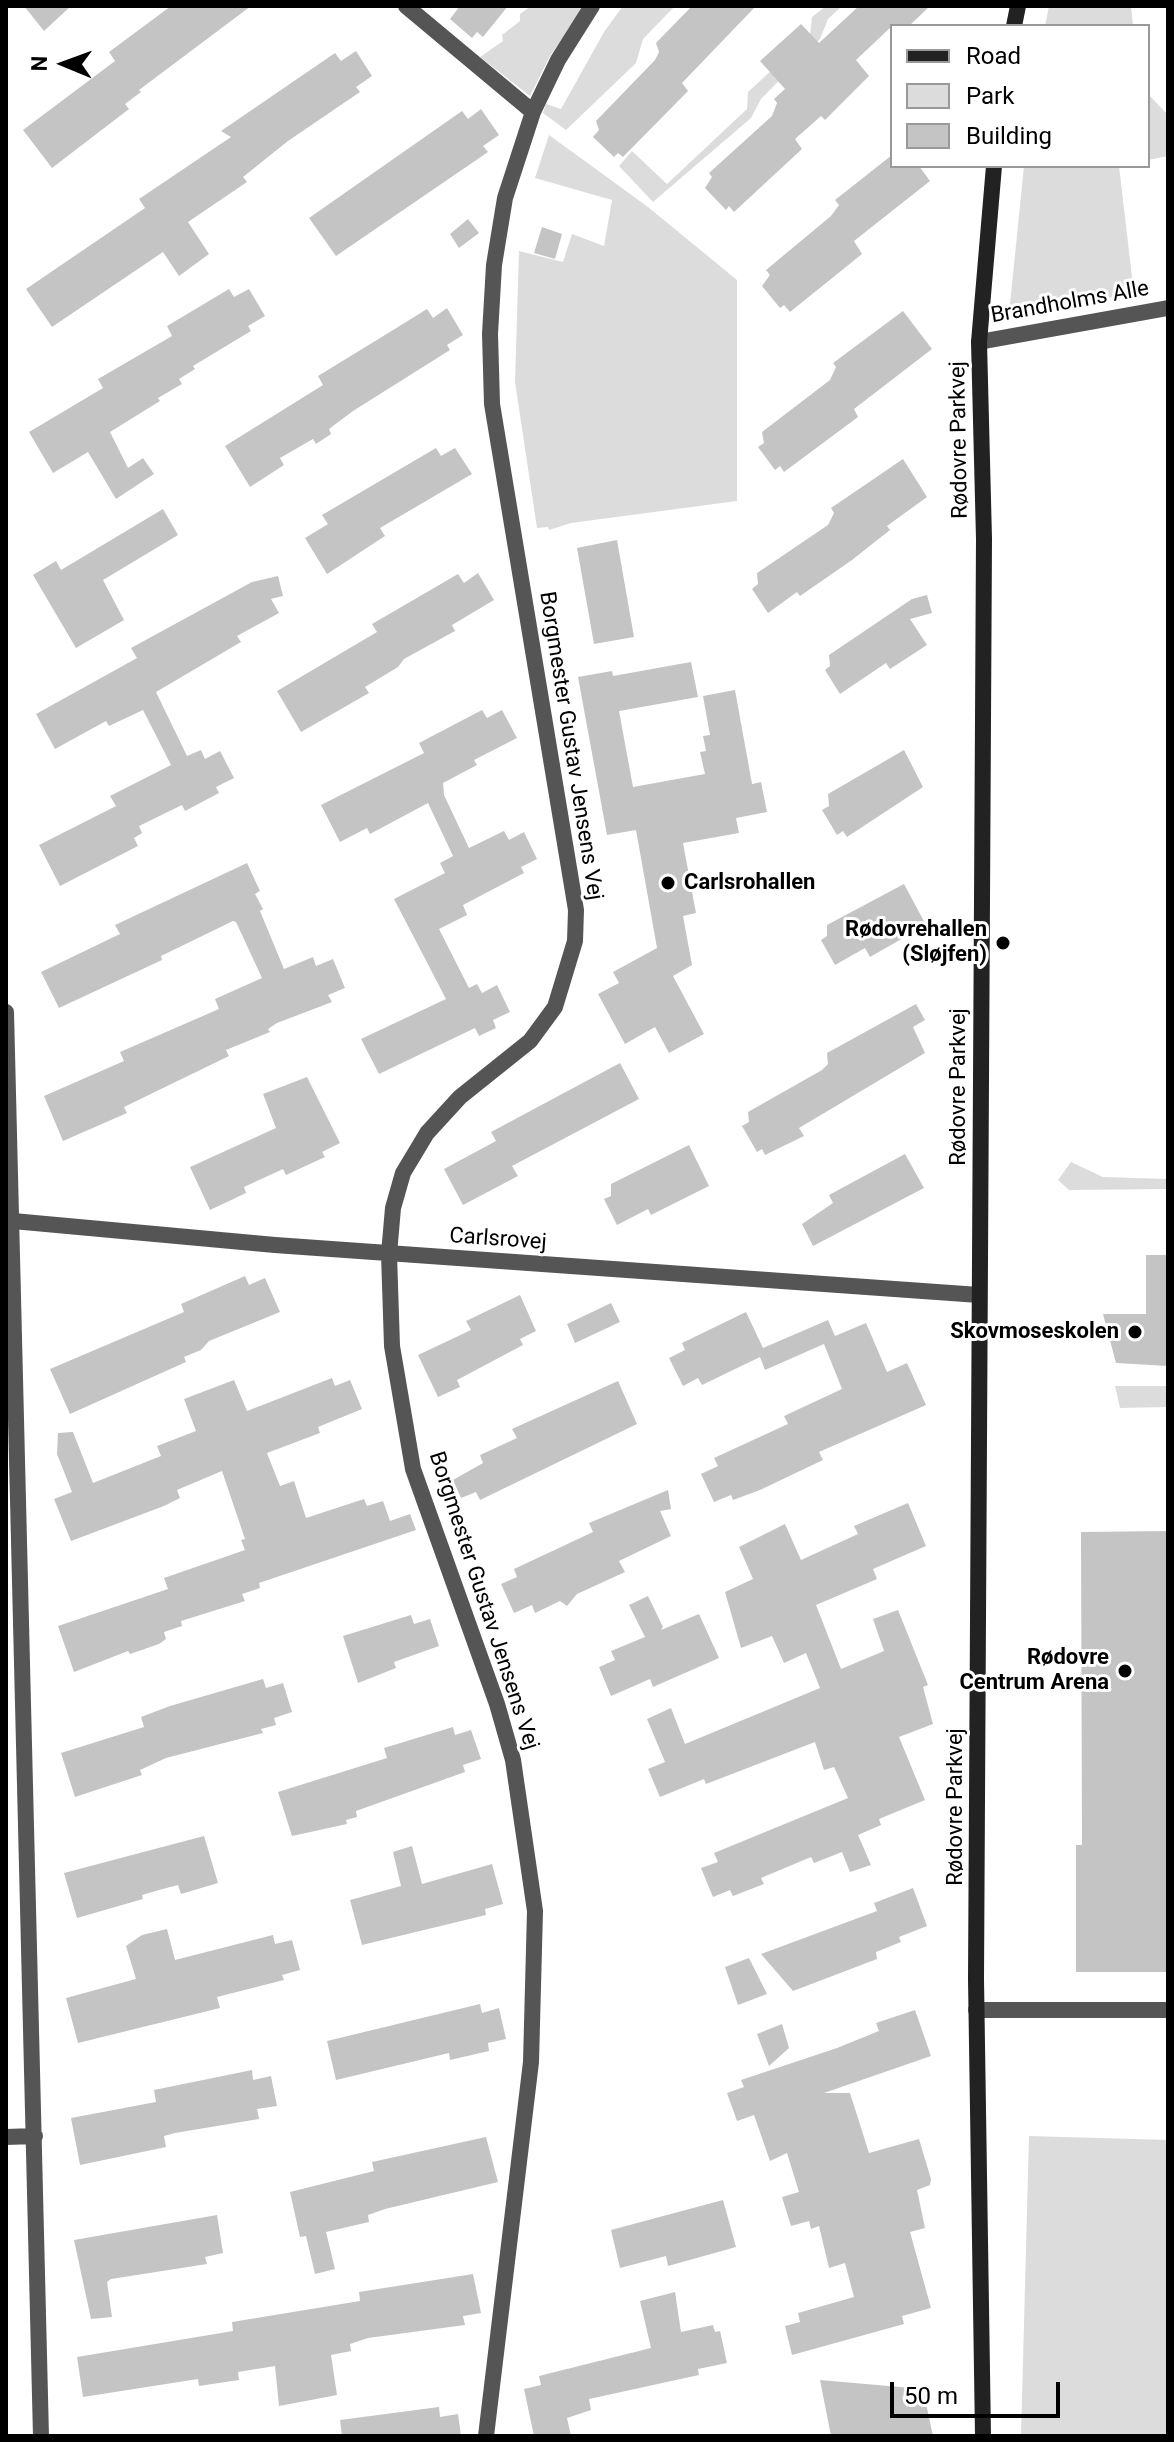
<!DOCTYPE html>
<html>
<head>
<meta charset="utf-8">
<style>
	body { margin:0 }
	#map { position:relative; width:1174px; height:2442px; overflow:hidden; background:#fff; font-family:Roboto,sans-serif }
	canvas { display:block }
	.frame { position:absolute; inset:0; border:8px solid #000; pointer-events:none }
	.legend { position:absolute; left:890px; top:24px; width:260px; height:144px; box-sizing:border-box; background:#fff; border:2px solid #999; margin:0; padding:10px 14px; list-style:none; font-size:24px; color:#000 }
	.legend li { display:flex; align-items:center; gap:16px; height:40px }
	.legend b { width:40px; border:2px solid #999 }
	.north { position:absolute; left:24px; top:24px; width:80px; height:80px; -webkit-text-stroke:6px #fff; paint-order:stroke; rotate:271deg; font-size:22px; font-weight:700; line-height:32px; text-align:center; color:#000 }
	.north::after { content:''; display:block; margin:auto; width:28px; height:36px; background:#000; clip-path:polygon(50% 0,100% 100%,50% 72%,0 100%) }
	.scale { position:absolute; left:890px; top:2382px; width:170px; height:36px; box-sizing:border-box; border:4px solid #000; border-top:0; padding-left:10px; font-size:24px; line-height:28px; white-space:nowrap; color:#000; -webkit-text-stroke:6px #fff; paint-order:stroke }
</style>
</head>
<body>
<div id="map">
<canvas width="1174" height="2442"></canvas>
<div class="frame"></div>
<ul class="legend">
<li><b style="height:10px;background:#222"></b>Road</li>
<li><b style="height:22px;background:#dcdcdc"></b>Park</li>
<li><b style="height:22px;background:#c4c4c4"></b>Building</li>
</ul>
<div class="north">N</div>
<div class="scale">50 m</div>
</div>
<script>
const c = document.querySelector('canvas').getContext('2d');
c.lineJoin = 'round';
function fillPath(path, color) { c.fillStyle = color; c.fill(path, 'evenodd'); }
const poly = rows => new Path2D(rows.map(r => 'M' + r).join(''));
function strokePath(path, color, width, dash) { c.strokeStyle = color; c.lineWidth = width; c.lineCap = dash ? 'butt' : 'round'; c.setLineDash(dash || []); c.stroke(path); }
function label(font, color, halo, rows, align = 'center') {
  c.font = font + ' Roboto,sans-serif'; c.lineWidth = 6; c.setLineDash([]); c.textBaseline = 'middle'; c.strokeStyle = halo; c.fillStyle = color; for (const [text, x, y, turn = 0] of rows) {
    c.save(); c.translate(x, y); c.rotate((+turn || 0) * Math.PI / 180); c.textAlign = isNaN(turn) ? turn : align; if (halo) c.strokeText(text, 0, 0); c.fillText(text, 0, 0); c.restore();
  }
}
const green = poly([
	[531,6,586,6,550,56,530,96,480,57,503,41,502,35,520,21,520,14],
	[623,6,675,6,643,39,636,63,566,130,543,113,546,104,561,109,604,32],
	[826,6,842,6,828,19,820,39,761,99,751,118,653,202,619,166,632,151,667,184,747,109,748,92,810,35,812,17],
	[1049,6,1131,6,1133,26,1045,26],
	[1148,94,1168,115,1168,156,1148,160],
	[549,135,648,207,737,280,737,501,571,523,549,530,548,527,537,528,515,382,519,251,563,262,572,234,604,246,612,200,535,178],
	[1024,166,1119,166,1134,294,1009,314],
	[1071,1162,1103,1177,1168,1179,1168,1189,1069,1190,1058,1180],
	[1115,1386,1168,1386,1168,1407,1120,1408],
	[1029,2136,1168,2140,1168,2436,1021,2436]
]);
const building = poly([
	[24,6,71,6,44,31],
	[171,6,251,6,139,90,141,92,125,104,129,109,52,168,23,130,115,61,109,52],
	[460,6,508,6,483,37,477,32,472,38,450,19],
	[692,6,756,6,682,83,688,91,623,157,618,153,614,157,593,137,599,130,596,121,655,60,659,52,656,43],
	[859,6,930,6,909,26,892,26,856,60,869,76,825,120,821,116,795,139,802,149,734,212,729,206,726,210,705,188,712,177,709,173,772,116,777,103,774,99,785,89,760,61,801,24,819,43],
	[356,51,372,76,356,87,360,92,288,141,243,177,247,182,188,222,209,254,179,276,163,252,52,327,26,289,145,208,139,199,231,137,221,131,335,53,341,61],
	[481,109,499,135,483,146,488,152,336,256,309,218,462,111,468,119],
	[892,155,892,166,919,166,930,181,854,241,862,254,790,312,784,305,780,308,762,286,770,275,766,270,831,216,839,205,835,200],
	[468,219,479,233,459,248,450,234],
	[542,227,562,234,555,259,534,253],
	[229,289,234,297,249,289,265,316,248,326,251,331,193,366,195,369,179,379,182,384,158,398,160,401,110,432,128,468,143,458,154,474,116,499,88,452,53,473,29,432,103,388,98,379,172,336,167,326],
	[447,308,463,335,447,345,450,350,353,411,329,429,331,434,316,444,313,439,280,458,284,465,250,487,225,446,323,385,318,376,398,327,427,309,433,318],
	[903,311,932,349,854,409,858,417,784,472,780,466,775,470,758,447,764,443,762,432,830,380,836,367,833,363],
	[436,448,441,456,455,448,472,474,380,528,385,536,327,574,305,538,328,524,322,515],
	[903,459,927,497,887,526,890,530,852,560,800,596,797,592,768,613,752,589,758,584,757,573,828,525,834,513,831,508],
	[163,509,178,535,103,580,124,620,76,648,33,575,56,561,61,570],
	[617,540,634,637,594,644,577,548],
	[478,573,494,600,452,625,455,631,404,659,398,667,365,687,369,693,301,732,277,691,377,632,372,624,458,574,464,583],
	[278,576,283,596,271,599,279,613,237,636,241,642,156,692,187,756,201,750,205,759,220,751,234,778,216,787,219,793,185,811,182,805,139,826,142,833,134,838,138,846,60,886,39,845,116,806,110,796,171,765,143,710,109,726,106,721,55,749,36,714,137,658,131,648,252,582],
	[927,595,932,613,910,619,927,645,890,669,886,663,840,694,825,670,830,666,829,655,912,599],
	[691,662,698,697,619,711,633,787,705,774,700,752,706,751,703,736,710,735,703,696,735,690,752,784,761,782,767,812,736,818,739,833,683,843,696,913,683,916,692,965,673,976,704,1034,669,1053,655,1027,625,1044,598,994,619,983,613,972,657,948,636,830,607,835,578,677,612,671,613,676],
	[482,710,487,718,502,710,517,738,474,760,477,765,443,783,444,795,469,848,504,831,509,840,524,832,537,859,521,867,524,873,463,905,467,915,439,929,469,988,477,984,482,993,497,985,510,1012,493,1020,496,1028,479,1036,475,1028,379,1074,361,1039,446,999,394,899,445,873,440,863,453,856,428,803,370,834,367,828,340,842,321,805,424,753,419,743],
	[904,750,923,787,847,837,843,831,837,835,822,810,829,806,828,794],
	[247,863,260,891,255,894,263,909,260,911,284,969,313,957,316,966,333,959,345,988,328,995,332,1002,277,1023,268,1029,270,1032,226,1050,229,1056,124,1107,127,1113,63,1141,44,1096,124,1061,120,1052,219,1009,215,999,262,978,236,922,233,921,161,956,162,960,59,1008,41,972,120,934,115,925],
	[904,884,926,925,870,957,865,948,835,965,821,940,827,936,827,925],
	[916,1004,925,1020,913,1027,925,1053,799,1128,804,1136,765,1155,762,1149,757,1152,742,1126,749,1122,748,1112,822,1070,828,1064,827,1053],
	[620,1063,639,1099,512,1166,518,1176,463,1205,444,1169,496,1141,491,1132],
	[307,1077,340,1143,322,1152,325,1157,286,1175,283,1169,244,1187,246,1193,210,1210,190,1167,276,1128,263,1094],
	[689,1145,709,1186,651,1215,648,1209,617,1225,604,1199,611,1196,611,1184],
	[905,1154,924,1188,813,1246,802,1224,833,1203,829,1195],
	[1146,1255,1168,1255,1168,1366,1116,1363,1103,1314,1146,1314],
	[245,1276,249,1285,265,1278,280,1312,209,1341,201,1350,184,1357,186,1362,70,1414,50,1369,184,1312,181,1304],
	[520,1295,536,1331,520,1339,523,1345,457,1380,460,1387,438,1397,418,1355,471,1330,466,1321],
	[611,1303,620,1322,575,1343,567,1324],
	[746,1312,763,1348,828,1320,835,1336,866,1323,887,1372,907,1363,926,1405,819,1452,823,1460,760,1490,733,1500,731,1495,714,1502,701,1474,718,1466,714,1458,788,1424,784,1416,842,1389,824,1344,765,1370,760,1357,702,1385,698,1378,683,1386,669,1358,685,1350,682,1343],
	[332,1378,335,1386,350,1380,362,1409,318,1427,320,1433,267,1453,280,1486,294,1481,306,1518,364,1499,367,1506,383,1501,390,1521,410,1514,416,1530,259,1583,260,1588,242,1594,245,1601,181,1621,182,1626,164,1632,166,1639,159,1644,130,1654,128,1651,74,1672,58,1626,168,1589,164,1578,245,1550,241,1540,245,1539,222,1471,177,1490,180,1498,164,1506,71,1541,54,1499,72,1492,57,1454,58,1433,73,1432,93,1483,161,1456,157,1446,196,1431,184,1399,234,1380,247,1411],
	[618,1381,637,1424,480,1500,476,1492,461,1498,453,1480,483,1463,480,1455,517,1438,512,1429],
	[668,1490,671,1509,660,1511,671,1536,619,1561,625,1572,577,1594,567,1606,560,1601,535,1613,532,1605,514,1613,501,1584,517,1577,514,1569,593,1532,589,1523],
	[908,1503,926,1546,873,1569,877,1579,816,1605,841,1669,884,1651,873,1619,898,1610,928,1685,923,1687,933,1724,899,1737,925,1800,879,1819,881,1825,858,1835,871,1865,850,1872,842,1852,814,1863,811,1857,761,1878,764,1884,733,1896,730,1890,713,1897,701,1868,718,1862,714,1853,848,1798,834,1767,824,1770,815,1742,706,1784,704,1779,660,1797,648,1769,665,1762,647,1719,671,1708,685,1744,820,1688,806,1653,784,1663,772,1636,741,1648,725,1592,753,1579,739,1547,785,1524,801,1560,858,1534,854,1526],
	[1168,1531,1168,1972,1076,1972,1076,1845,1082,1845,1081,1532],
	[648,1596,663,1627,661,1630,699,1614,719,1658,653,1687,650,1679,611,1696,599,1667,615,1660,611,1651,645,1637,629,1605],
	[411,1615,414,1624,430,1619,439,1646,394,1662,396,1668,358,1683,343,1636],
	[263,1679,266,1688,283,1683,292,1712,274,1718,276,1725,261,1729,263,1733,166,1758,140,1770,142,1775,75,1797,61,1753,144,1727,141,1717,170,1706],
	[453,1727,455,1735,471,1730,481,1759,463,1765,465,1772,356,1811,357,1817,346,1820,347,1824,292,1836,278,1792,387,1758,384,1748],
	[204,1836,218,1883,181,1894,178,1885,159,1890,142,1895,143,1899,77,1918,64,1873],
	[412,1846,422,1884,492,1864,503,1904,485,1909,486,1915,362,1945,350,1900,401,1886,393,1852],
	[913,1888,927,1926,899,1937,901,1942,876,1952,877,1959,793,1991,761,1954,877,1911,874,1903],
	[167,1929,175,1960,273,1935,275,1944,292,1940,300,1970,282,1975,284,1980,217,1997,220,2008,78,2043,66,1998,136,1979,126,1946,142,1935],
	[749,1958,767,1994,738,2005,725,1967],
	[480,2004,482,2013,499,2008,506,2039,488,2043,489,2051,450,2060,449,2053,336,2080,327,2041],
	[915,2010,931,2056,824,2093,850,2093,869,2153,919,2139,931,2179,930,2185,917,2190,925,2228,910,2232,931,2308,902,2316,904,2324,792,2355,785,2326,800,2322,798,2313,854,2297,845,2263,829,2268,819,2226,811,2229,809,2221,791,2226,782,2197,799,2192,787,2153,770,2161,754,2115,737,2121,727,2093,744,2087,741,2080,837,2048,879,2031,876,2023],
	[782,2024,789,2048,769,2066,757,2034],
	[252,2070,253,2080,271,2076,277,2106,257,2109,259,2119,175,2133,164,2136,166,2147,80,2165,71,2118,156,2102,154,2090],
	[486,2137,498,2182,385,2209,368,2215,369,2222,326,2232,335,2269,315,2274,306,2236,300,2237,290,2192,374,2171,372,2162],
	[723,2200,736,2247,668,2266,666,2256,620,2268,611,2230],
	[217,2215,223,2253,205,2257,207,2264,111,2279,107,2282,112,2317,91,2319,74,2240],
	[473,2274,481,2313,463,2316,465,2325,368,2338,350,2344,351,2351,331,2355,337,2395,279,2406,275,2366,238,2372,239,2380,199,2386,198,2379,83,2397,77,2357,233,2331,232,2322,360,2301,359,2292],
	[675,2292,681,2332,713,2325,715,2332,720,2331,727,2363,698,2369,699,2375,589,2399,591,2410,567,2418,571,2436,534,2436,524,2389,541,2385,539,2376,651,2348,640,2301],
	[820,2380,923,2389,933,2436,831,2436],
	[439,2407,440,2417,458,2414,461,2436,342,2436,340,2420]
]);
const street = poly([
	[406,6,533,112],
	[979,342,1168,308],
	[6,1012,41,2436],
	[13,1221,275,1245,979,1295],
	[976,2010,1168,2010],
	[6,2137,35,2136],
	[486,2436,531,2062,535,1911,513,1760,497,1704,413,1469,392,1346,389,1254,393,1208,403,1173,427,1133,460,1097,530,1041,555,1007,575,941,576,910,492,404,490,334,494,265,505,198,533,112,558,60,592,6]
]);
const secondary = poly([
	[1014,26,1018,6],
	[983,2436,976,1979,984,539,979,342,994,166]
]);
const markers = [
	[668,883,8,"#000"],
	[1003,943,8,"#000"],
	[1135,1332,8,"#000"],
	[1125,1671,8,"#000"]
];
const streetNames = [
	["Brandholms Alle",1070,303,-10],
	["Rødovre Parkvej",960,440,-91],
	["Borgmester Gustav Jensens Vej",570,746,81],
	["Rødovre Parkvej",959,1087,-90],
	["Carlsrovej",498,1240,4],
	["Borgmester Gustav Jensens Vej",483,1601,72],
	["Rødovre Parkvej",956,1807,-90]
];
const poiNames = [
	["Carlsrohallen",684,883,"left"],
	["Rødovrehallen",987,930],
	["(Sløjfen)",987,955],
	["Skovmoseskolen",1119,1332],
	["Rødovre",1109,1658],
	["Centrum Arena",1109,1683]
];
fillPath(green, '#dcdcdc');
fillPath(building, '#c4c4c4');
strokePath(street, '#555', 16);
strokePath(secondary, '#222', 16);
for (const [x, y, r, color] of markers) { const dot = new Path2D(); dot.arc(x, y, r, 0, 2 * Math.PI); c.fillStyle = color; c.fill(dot); strokePath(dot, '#fff', 3); }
label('22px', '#000', '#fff', streetNames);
label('bold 22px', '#000', '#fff', poiNames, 'right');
</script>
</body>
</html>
